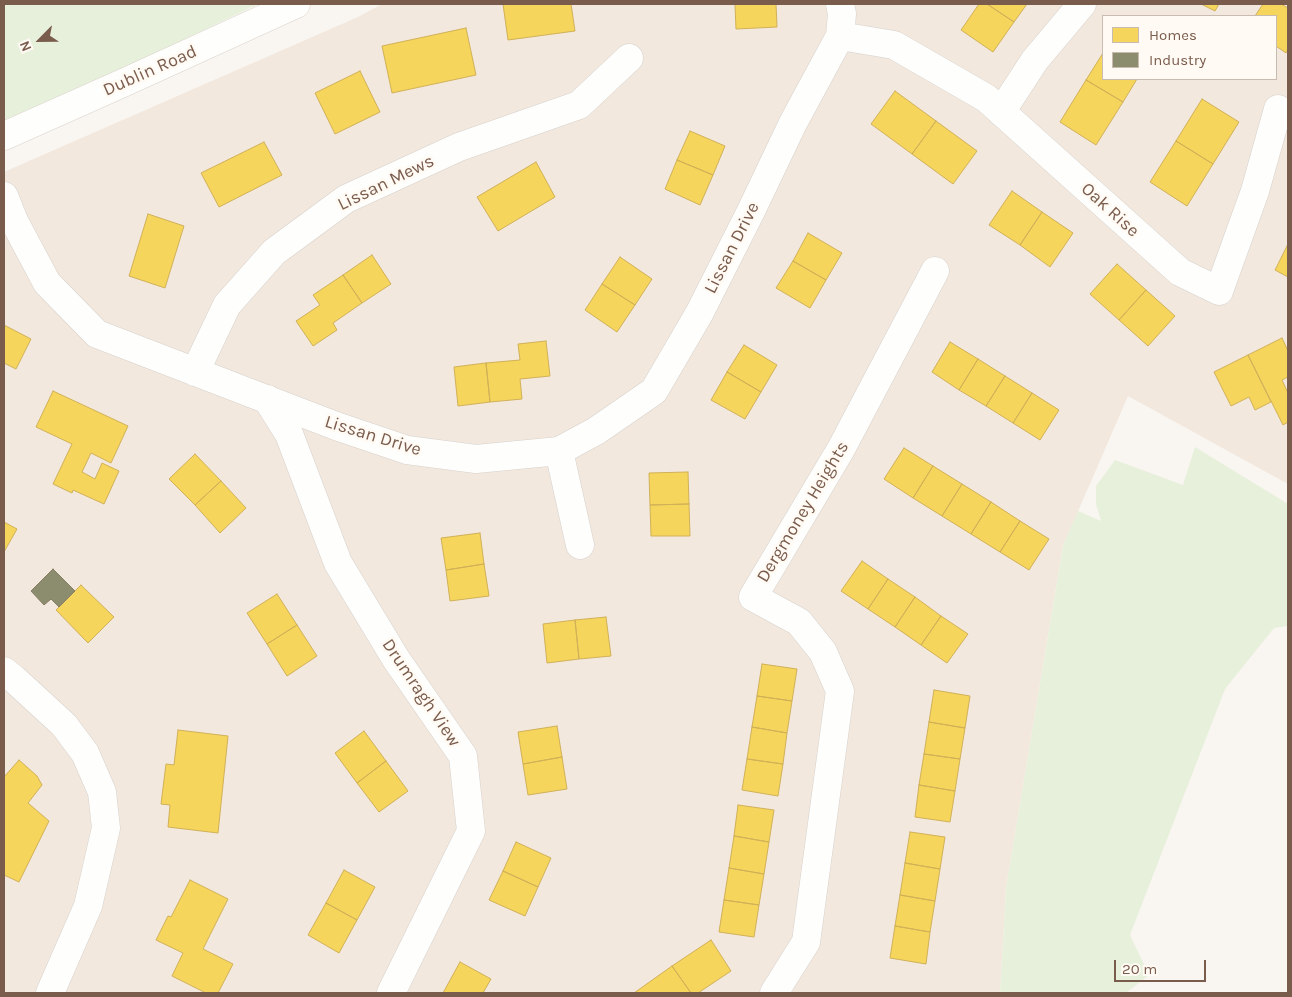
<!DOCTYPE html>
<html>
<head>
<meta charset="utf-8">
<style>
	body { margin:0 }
	#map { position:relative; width:1292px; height:997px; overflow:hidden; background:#f9f5f0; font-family:Karla,sans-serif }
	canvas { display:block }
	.frame { position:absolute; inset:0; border:5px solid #7a5c4d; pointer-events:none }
	.legend { position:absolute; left:1102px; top:15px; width:175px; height:65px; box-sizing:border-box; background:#fffaf3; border:1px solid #cabbb1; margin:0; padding:6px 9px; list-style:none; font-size:15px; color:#7a5c4d }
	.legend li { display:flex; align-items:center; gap:10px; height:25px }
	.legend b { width:25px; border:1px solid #cabbb1 }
	.north { position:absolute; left:15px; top:15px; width:50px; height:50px; -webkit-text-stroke:4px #fffaf3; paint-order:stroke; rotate:247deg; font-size:14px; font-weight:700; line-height:20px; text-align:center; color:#7a5c4d }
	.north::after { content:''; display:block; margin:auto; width:18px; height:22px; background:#7a5c4d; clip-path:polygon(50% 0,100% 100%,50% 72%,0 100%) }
	.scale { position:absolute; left:1114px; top:960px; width:92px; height:22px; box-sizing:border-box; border:2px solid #7a5c4d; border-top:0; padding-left:6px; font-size:15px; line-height:18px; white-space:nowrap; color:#7a5c4d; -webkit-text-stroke:4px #fffaf3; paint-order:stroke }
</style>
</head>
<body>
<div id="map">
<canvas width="1292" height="997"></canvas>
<div class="frame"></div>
<ul class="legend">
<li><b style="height:14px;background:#f6d55c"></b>Homes</li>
<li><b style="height:14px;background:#8c8c6e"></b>Industry</li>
</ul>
<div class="north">N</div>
<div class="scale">20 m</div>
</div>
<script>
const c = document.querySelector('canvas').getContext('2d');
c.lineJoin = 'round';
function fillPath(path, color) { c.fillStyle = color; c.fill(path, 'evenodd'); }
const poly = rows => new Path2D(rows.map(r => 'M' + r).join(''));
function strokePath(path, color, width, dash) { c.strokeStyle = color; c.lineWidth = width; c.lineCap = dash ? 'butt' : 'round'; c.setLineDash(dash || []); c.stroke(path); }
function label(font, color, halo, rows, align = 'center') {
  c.font = font + ' Karla,sans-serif'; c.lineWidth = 5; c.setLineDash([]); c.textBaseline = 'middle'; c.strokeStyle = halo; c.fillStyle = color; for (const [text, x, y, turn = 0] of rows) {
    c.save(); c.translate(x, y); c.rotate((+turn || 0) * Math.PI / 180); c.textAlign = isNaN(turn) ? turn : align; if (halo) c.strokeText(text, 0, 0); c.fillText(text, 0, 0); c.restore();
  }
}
const residential = poly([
	[382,4,1288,4,1288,484,1128,396,1063,546,1006,888,1000,993,4,993,4,172,358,17],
	[1103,16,1276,16,1276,79,1103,79]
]);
const green = poly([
	[4,4,258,4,4,126],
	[1195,447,1288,504,1288,626,1274,628,1225,689,1130,935,1149,975,1126,993,1000,993,1006,888,1063,546,1078,511,1101,521,1096,504,1096,486,1115,460,1183,485]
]);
const homes = poly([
	[503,4,571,4,575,31,508,40,503,4],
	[735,4,776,4,777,27,736,29,735,4],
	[979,4,987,4,1014,22,993,52,961,30,979,4],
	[987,4,1027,4,1014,22,987,4],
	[1201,4,1219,4,1215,11,1201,4],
	[1263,4,1281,4,1288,8,1288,49,1286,53,1276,46,1276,16,1255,16,1263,4],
	[466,28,476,75,392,93,382,46,466,28],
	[1103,53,1103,79,1137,79,1123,102,1086,80,1103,53],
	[360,71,380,112,335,134,315,93,360,71],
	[1086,80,1123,102,1096,145,1060,122,1086,80],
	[895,91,936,121,912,154,871,124,895,91],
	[1202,99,1239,122,1213,164,1176,141,1202,99],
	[936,121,977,151,953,184,912,154,936,121],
	[690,131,725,146,713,175,677,160,690,131],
	[1176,141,1213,164,1187,206,1150,182,1176,141],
	[264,142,282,175,219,207,201,173,264,142],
	[677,160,713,175,700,205,665,189,677,160],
	[536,162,555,197,498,231,477,197,536,162],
	[1012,191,1042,212,1020,245,989,225,1012,191],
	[1042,212,1073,233,1050,267,1020,245,1042,212],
	[148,214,184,226,165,288,129,276,148,214],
	[808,233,842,253,826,280,793,261,808,233],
	[1288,244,1288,277,1275,270,1288,244],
	[372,255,391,284,362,303,343,275,372,255],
	[620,257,652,279,635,305,602,284,620,257],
	[793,261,826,280,810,308,776,288,793,261],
	[1117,264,1146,290,1119,320,1090,294,1117,264],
	[343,275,362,303,333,323,337,330,313,346,296,321,320,305,313,295,343,275],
	[602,284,635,305,617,332,585,310,602,284],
	[1146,290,1175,316,1148,346,1119,320,1146,290],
	[4,325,31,339,16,369,4,363,4,325],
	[1282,338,1288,351,1288,377,1282,380,1288,393,1288,422,1283,425,1248,355,1282,338],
	[546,341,550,376,520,379,522,399,490,402,486,363,520,360,518,344,546,341],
	[950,342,978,359,959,390,932,372,950,342],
	[744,345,777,365,761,392,727,372,744,345],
	[1248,355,1271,402,1255,410,1249,397,1231,406,1214,372,1248,355],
	[978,359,1005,376,986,406,959,390,978,359],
	[486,363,490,402,458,406,454,367,486,363],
	[727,372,761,392,745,419,711,400,727,372],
	[1005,376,1032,393,1013,423,986,406,1005,376],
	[53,391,128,426,111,463,91,453,82,472,95,479,102,463,119,471,104,504,73,490,72,493,53,484,72,444,36,427,53,391],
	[1032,393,1059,410,1040,440,1013,423,1032,393],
	[904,448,933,466,913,498,884,479,904,448],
	[195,454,221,481,195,505,169,479,195,454],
	[933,466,962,484,942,516,913,498,933,466],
	[688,472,689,504,650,505,649,473,688,472],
	[221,481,246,508,220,533,195,505,221,481],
	[962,484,991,502,971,534,942,516,962,484],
	[991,502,1020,521,1000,552,971,534,991,502],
	[689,504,690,536,651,536,650,505,689,504],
	[1020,521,1049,539,1029,570,1000,552,1020,521],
	[4,522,17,529,4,552,4,522],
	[480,533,484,564,446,570,441,538,480,533],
	[862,561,888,579,868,609,841,591,862,561],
	[484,564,489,596,450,601,446,570,484,564],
	[888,579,915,597,895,627,868,609,888,579],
	[81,585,114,617,88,643,56,610,81,585],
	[277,594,297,625,267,644,247,613,277,594],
	[915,597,941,616,921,645,895,627,915,597],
	[941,616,968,634,947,663,921,645,941,616],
	[606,617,611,656,579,659,575,620,606,617],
	[575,620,579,659,547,663,543,624,575,620],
	[297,625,317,656,287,676,267,644,297,625],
	[762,664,797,669,792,701,757,696,762,664],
	[934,690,970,696,965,728,929,722,934,690],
	[757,696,792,701,787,733,752,727,757,696],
	[929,722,965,728,960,759,924,754,929,722],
	[557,726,562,757,523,764,518,732,557,726],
	[752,727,787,733,783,764,747,759,752,727],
	[178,730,228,736,218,833,168,827,170,805,161,804,166,764,174,765,178,730],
	[364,731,386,761,357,783,335,753,364,731],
	[924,754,960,759,955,791,919,785,924,754],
	[562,757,567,789,528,795,523,764,562,757],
	[747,759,783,764,778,796,742,790,747,759],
	[19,760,37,776,42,785,28,803,49,821,19,882,4,875,4,777,19,760],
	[386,761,408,791,379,812,357,783,386,761],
	[919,785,955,791,950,822,915,817,919,785],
	[738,805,774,810,769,842,734,836,738,805],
	[910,832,945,837,940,869,905,863,910,832],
	[734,836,769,842,764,874,729,868,734,836],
	[516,842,551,858,538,887,503,871,516,842],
	[905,863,940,869,935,901,900,895,905,863],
	[729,868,764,874,759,905,724,900,729,868],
	[344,870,375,887,357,920,326,903,344,870],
	[503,871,538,887,525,916,489,900,503,871],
	[190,880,228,899,203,949,233,964,218,993,206,993,172,976,183,953,156,940,168,916,171,917,190,880],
	[900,895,935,901,930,932,895,926,900,895],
	[724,900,759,905,754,937,719,932,724,900],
	[326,903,357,920,339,953,308,935,326,903],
	[895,926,930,932,926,964,890,958,895,926],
	[711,940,731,971,698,993,691,993,672,966,711,940],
	[460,962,491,979,483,993,443,993,460,962],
	[672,966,691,993,634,993,672,966]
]);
const industry = poly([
	[53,569,75,591,59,607,51,599,44,605,31,591,53,569]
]);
const street = poly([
	[840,36,894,45,986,98,1180,272,1219,291,1255,191,1278,109],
	[1001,112,1035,60,1082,4],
	[4,196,14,221,47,283,97,334,336,426,407,450,476,459,559,451,596,431,654,391,700,312,751,211,793,123,840,36,842,14,840,4],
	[195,372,227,305,274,252,346,199,459,147,579,105,629,58],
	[267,399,289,434,338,563,396,659,463,756,471,831,391,993],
	[559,451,580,545],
	[4,671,14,679,64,725,85,753,102,792,106,828,88,906,50,993],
	[774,993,806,942,840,691,823,652,799,622,753,597,841,449,935,271]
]);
const secondary = poly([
	[4,136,123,83,296,4]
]);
const streetNames = [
	["Dublin Road",150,71,-24],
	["Lissan Mews",386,183,-26],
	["Oak Rise",1110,210,42],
	["Lissan Drive",732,248,-63],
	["Lissan Drive",373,436,17],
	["Dergmoney Heights",803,512,-59],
	["Drumragh View",421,693,56]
];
fillPath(residential, '#f2e8de');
fillPath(green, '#e7f0db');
fillPath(homes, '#f6d55c');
strokePath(homes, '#d1b158', 1);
fillPath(industry, '#8c8c6e');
strokePath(industry, '#877e64', 1);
strokePath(street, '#d7d1cb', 29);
strokePath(secondary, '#d9d2cb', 29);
strokePath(street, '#fefefd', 28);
strokePath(secondary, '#fefefd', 28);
label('18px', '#7a5c4d', '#fffaf3', streetNames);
</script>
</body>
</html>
